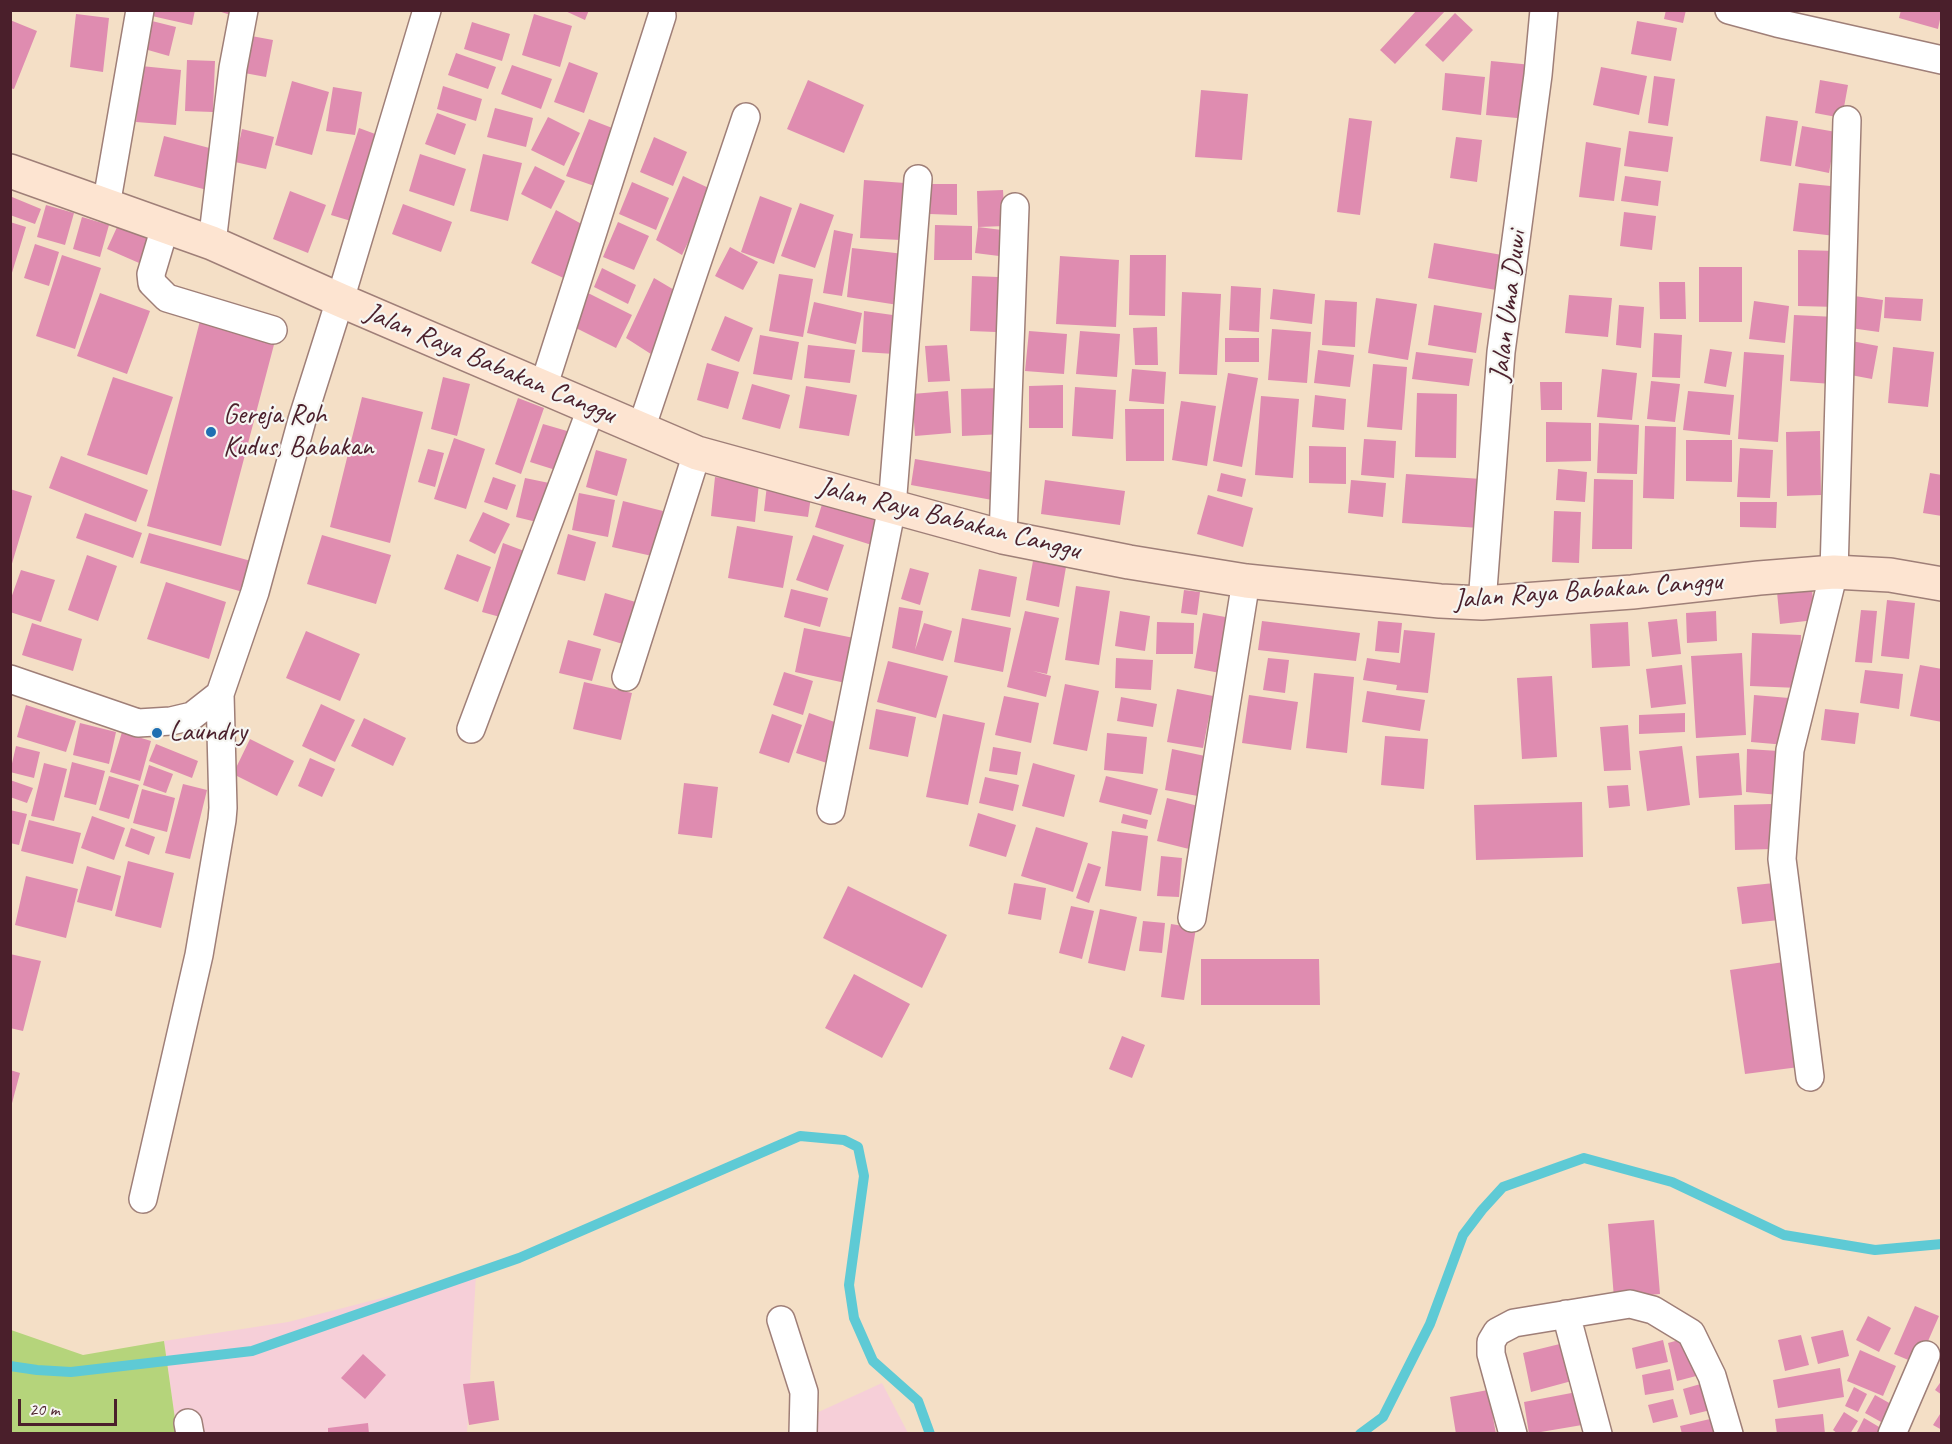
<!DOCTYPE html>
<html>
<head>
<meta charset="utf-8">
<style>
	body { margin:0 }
	#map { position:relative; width:1952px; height:1444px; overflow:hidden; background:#f4dfc6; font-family:Caveat,sans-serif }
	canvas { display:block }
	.frame { position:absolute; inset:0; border:12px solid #4a1f2b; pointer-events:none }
	.scale { position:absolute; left:18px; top:1399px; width:99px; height:27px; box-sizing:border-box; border:3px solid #4a1f2b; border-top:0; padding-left:8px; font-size:18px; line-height:21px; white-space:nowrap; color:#4a1f2b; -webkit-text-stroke:4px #f6f6f2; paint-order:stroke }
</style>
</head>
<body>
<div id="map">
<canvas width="1952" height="1444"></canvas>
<div class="frame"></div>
<div class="scale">20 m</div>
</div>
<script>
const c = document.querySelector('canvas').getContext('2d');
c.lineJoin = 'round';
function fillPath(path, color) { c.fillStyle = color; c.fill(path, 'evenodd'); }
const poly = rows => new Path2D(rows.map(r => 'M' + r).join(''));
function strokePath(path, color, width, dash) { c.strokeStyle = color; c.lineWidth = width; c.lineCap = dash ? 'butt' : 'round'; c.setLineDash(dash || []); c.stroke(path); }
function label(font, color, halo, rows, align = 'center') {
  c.font = font + ' Caveat,sans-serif'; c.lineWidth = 4.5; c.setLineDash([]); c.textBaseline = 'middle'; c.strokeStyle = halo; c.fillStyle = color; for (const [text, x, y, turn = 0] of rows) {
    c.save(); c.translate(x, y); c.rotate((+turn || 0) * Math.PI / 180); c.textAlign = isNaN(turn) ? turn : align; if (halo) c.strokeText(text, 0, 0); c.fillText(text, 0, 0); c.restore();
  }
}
const built = poly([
	[476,1274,467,1433,177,1433,164,1341,288,1322],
	[882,1383,908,1433,793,1433,788,1426]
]);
const green = poly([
	[11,1330,83,1355,164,1341,177,1433,11,1434]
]);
const stream = poly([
	[10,1366,37,1370,71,1372,252,1351,519,1258,800,1136,844,1140,858,1147,864,1176,849,1285,854,1318,873,1361,918,1401,930,1434],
	[1360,1434,1383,1417,1430,1324,1463,1235,1482,1210,1503,1187,1584,1158,1672,1182,1784,1235,1875,1250,1942,1244]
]);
const building = poly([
	[143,10,195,10,192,25,143,14],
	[215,10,235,10,234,16],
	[563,10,589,10,585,20],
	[1417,10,1446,10,1395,64,1380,50],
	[1666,10,1686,10,1683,23,1664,19],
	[1901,10,1942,10,1938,29,1899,18],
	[1455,13,1473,30,1443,62,1425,45],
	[76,14,109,18,103,72,70,67],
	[534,14,572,26,560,67,522,55],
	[10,20,37,31,14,89,10,88],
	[148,20,176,27,169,56,141,48],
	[1637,21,1677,28,1671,61,1631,54],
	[472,22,510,34,502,61,464,49],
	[246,35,273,40,266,77,239,72],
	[456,53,496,67,488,89,448,75],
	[187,60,215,61,213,112,185,111],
	[1491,61,1532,65,1527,119,1486,115],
	[569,62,598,73,584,113,554,102],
	[512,65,552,79,541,109,501,94],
	[141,66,181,70,176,125,136,122],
	[1601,67,1647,76,1639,115,1593,105],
	[1445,73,1485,77,1481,115,1442,110],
	[1654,76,1675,79,1668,126,1648,123],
	[808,80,864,105,844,153,787,129],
	[1820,80,1848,85,1842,118,1815,113],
	[292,81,329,92,312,155,275,145],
	[443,86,482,99,476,121,437,109],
	[333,87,362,92,355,135,326,131],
	[1201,90,1248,94,1242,160,1195,157],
	[495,108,533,118,526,147,487,137],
	[437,113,466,124,455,155,425,144],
	[1766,116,1798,121,1791,166,1760,161],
	[548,117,580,133,564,166,531,150],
	[1349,118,1372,121,1360,215,1337,212],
	[589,119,620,131,600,188,566,176],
	[1802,126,1836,132,1829,173,1795,166],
	[359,128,386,138,361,224,331,215],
	[242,129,274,137,266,169,235,162],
	[1629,131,1673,137,1668,172,1624,166],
	[164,136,217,150,207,190,154,176],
	[654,137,687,152,673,186,640,172],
	[1456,137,1482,140,1477,182,1450,178],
	[1586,142,1621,148,1614,201,1579,197],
	[420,154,466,169,454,206,409,191],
	[483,154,522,163,508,221,470,211],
	[535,166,565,181,551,209,521,194],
	[683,176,713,190,682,255,656,240],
	[1625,176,1661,181,1658,206,1621,201],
	[864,180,905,183,901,240,860,238],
	[632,182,669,198,656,230,619,214],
	[1799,183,1841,187,1835,236,1793,231],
	[931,184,957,184,957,215,930,214],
	[1003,190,1005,226,978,227,977,191],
	[290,191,326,205,308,253,273,239],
	[760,196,792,208,774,264,741,252],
	[12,197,41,209,35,224,10,215],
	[800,203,834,215,815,268,781,256],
	[403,204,452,222,441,252,392,234],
	[46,205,74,213,65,245,37,237],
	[556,210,589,228,570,281,531,263],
	[1624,212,1656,216,1652,250,1620,246],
	[82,217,109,225,100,257,73,249],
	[10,222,26,227,11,276,10,276],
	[618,222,649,236,634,270,603,257],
	[118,225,156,242,146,266,107,249],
	[935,225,972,226,972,260,934,260],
	[978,227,1010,231,1007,257,975,253],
	[834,230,853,234,842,296,823,293],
	[1434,243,1502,255,1496,290,1428,278],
	[35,244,59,252,49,286,24,278],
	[730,247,758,262,743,290,715,276],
	[852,248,904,254,898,305,847,297],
	[1798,250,1838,251,1838,307,1798,306],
	[62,255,101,268,75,349,36,336],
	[1130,255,1166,255,1165,316,1129,315],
	[1060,256,1119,260,1116,327,1056,324],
	[1699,267,1742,267,1742,322,1699,322],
	[602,268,636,285,628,304,594,287],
	[779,274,813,279,803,337,769,331],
	[972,276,998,277,996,332,970,331],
	[654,278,681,294,654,356,626,338],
	[1659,282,1685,282,1686,319,1660,319],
	[1231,286,1261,288,1259,332,1229,330],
	[1273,289,1315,294,1312,324,1270,319],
	[1182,292,1221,294,1217,375,1179,374],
	[100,293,150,311,127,374,77,356],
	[588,293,632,315,616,348,572,326],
	[1569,295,1612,298,1608,337,1565,333],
	[1847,295,1883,300,1879,332,1843,327],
	[1885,297,1923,299,1921,321,1884,318],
	[1376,298,1417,304,1408,360,1368,353],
	[1325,300,1357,302,1355,347,1322,345],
	[1754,301,1789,306,1785,343,1749,339],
	[814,302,862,313,856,344,807,333],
	[1434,305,1482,313,1476,353,1428,345],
	[1619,305,1644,307,1641,348,1616,345],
	[864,311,900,316,895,354,862,352],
	[1794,315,1836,317,1832,384,1790,381],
	[725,316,753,328,739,362,711,350],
	[201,317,276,337,221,546,147,526],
	[1157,327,1158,365,1135,365,1133,328],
	[1272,329,1311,332,1307,383,1268,380],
	[1029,331,1067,334,1064,374,1025,371],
	[1080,331,1120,334,1117,377,1076,374],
	[1654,333,1682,335,1680,378,1652,377],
	[760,335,799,342,792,380,753,374],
	[1225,338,1259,338,1259,362,1225,362],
	[1846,340,1878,346,1872,379,1840,373],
	[808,345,855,350,850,383,804,378],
	[947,345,950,381,928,382,925,346],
	[1893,347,1934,352,1928,407,1888,403],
	[1710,349,1732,352,1726,387,1704,383],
	[1318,350,1354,355,1350,387,1314,383],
	[1416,352,1473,359,1469,386,1412,379],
	[1744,352,1784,355,1778,442,1738,439],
	[707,363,739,372,728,409,697,400],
	[1373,364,1407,367,1402,430,1367,427],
	[1132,369,1166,372,1164,404,1129,401],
	[1602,369,1637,373,1632,420,1597,417],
	[1228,373,1258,378,1242,467,1213,461],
	[113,377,173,397,147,475,87,455],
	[443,377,470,384,457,436,431,429],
	[1651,381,1680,384,1675,422,1647,419],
	[1540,382,1562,382,1562,410,1541,410],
	[752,384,790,395,780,429,742,419],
	[1063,385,1063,428,1029,428,1029,386],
	[806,386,857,395,849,436,799,428],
	[1075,387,1116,390,1113,439,1072,436],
	[1002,388,1004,434,962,436,961,389],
	[948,391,951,433,915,436,912,394],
	[1688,391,1734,395,1730,435,1683,430],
	[1417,393,1457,394,1456,458,1415,457],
	[1315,395,1346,399,1344,430,1312,427],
	[1261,396,1299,399,1293,478,1255,475],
	[362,397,423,412,390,543,330,527],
	[518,398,544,408,521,474,495,464],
	[1181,401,1216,406,1207,466,1172,460],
	[1125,409,1164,409,1164,461,1126,461],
	[1546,422,1591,423,1591,461,1546,462],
	[1599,423,1639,425,1637,474,1597,473],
	[543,424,574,433,562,472,530,462],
	[1645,426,1676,427,1674,499,1643,498],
	[1820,431,1821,495,1787,496,1786,432],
	[454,438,485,449,466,509,434,499],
	[1364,439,1396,441,1394,478,1361,475],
	[1686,440,1732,440,1732,482,1686,481],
	[1309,446,1346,447,1346,484,1309,483],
	[1740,448,1773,450,1770,498,1737,497],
	[428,449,444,453,435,487,418,482],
	[596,450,627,459,617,496,586,487],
	[61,456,148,490,136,522,49,488],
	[915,459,996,473,992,500,911,485],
	[1558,469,1587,472,1585,502,1556,500],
	[1221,473,1246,479,1242,497,1217,491],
	[1930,473,1942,475,1942,516,1923,513],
	[1406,474,1482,479,1480,528,1402,523],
	[493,477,516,485,507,510,484,502],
	[715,477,759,483,755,522,711,516],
	[525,478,554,484,545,524,516,517],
	[1594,479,1633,480,1632,549,1592,549],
	[1045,480,1125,491,1120,525,1041,514],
	[1351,480,1386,483,1383,517,1348,513],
	[767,485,812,490,808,517,764,511],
	[10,489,32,496,11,567,10,567],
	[579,493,615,500,608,537,572,530],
	[1208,495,1253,508,1243,547,1197,534],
	[623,501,663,511,652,556,612,547],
	[823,501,886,522,878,547,815,527],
	[1740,502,1777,502,1776,528,1740,527],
	[1554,511,1581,512,1579,563,1552,562],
	[483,512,510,524,495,554,469,541],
	[85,513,142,533,133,558,76,538],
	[737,526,793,536,783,588,728,578],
	[149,533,251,561,243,592,140,563],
	[568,534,596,542,585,581,557,574],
	[322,535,391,555,376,604,307,584],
	[813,535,844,545,828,591,796,580],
	[503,543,535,555,511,620,482,612],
	[457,554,491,567,478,602,444,589],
	[87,555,117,566,98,621,68,610],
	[1033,561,1066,567,1059,607,1026,600],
	[910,568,929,573,920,605,901,599],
	[979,569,1017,577,1010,617,971,610],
	[21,570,55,580,41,622,10,612,10,601],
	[166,582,226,602,209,659,147,639],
	[1076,586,1110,591,1099,665,1065,660],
	[791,589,828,598,820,627,784,617],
	[1812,589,1815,620,1780,624,1777,592],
	[1184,590,1200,592,1197,615,1181,613],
	[605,593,639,603,626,645,593,635],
	[1887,600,1915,603,1909,659,1881,656],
	[899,607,923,611,915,650,924,623,952,631,943,661,892,648],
	[1861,610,1877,611,1872,663,1855,662],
	[1025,611,1059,618,1047,674,1033,671,1051,676,1046,697,1007,687],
	[1120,611,1150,616,1145,651,1115,646],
	[1716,611,1717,641,1687,643,1686,613],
	[1203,613,1231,618,1220,673,1194,668],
	[962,618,1011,628,1003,672,954,662],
	[1677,619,1681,654,1652,657,1648,622],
	[1262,621,1360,633,1356,661,1258,650],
	[1378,621,1402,623,1399,653,1375,651],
	[1157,622,1194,623,1193,654,1156,654],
	[1628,622,1630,666,1592,668,1590,624],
	[32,623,82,639,73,671,22,655],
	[804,628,859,639,850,684,795,672],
	[1404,630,1435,633,1428,693,1396,690,1397,685,1363,680,1367,658,1400,663],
	[306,631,360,654,340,701,286,678],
	[1752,633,1801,635,1799,688,1750,686],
	[568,640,601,649,592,681,559,673],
	[1742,653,1746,735,1696,738,1691,656],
	[1116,658,1153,660,1151,690,1115,688],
	[1268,658,1289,660,1285,693,1263,690],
	[888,661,948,676,936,718,877,702],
	[1682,665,1686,704,1651,708,1646,669],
	[1920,665,1942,669,1942,722,1910,716],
	[1865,670,1903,674,1899,709,1860,703],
	[784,672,813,681,803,715,773,705],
	[1314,673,1354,677,1347,753,1306,748],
	[1552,676,1557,757,1522,759,1517,678],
	[584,682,632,693,621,740,573,729],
	[1065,684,1099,691,1087,751,1053,744],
	[1177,689,1213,696,1203,748,1167,742],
	[1367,691,1425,700,1420,731,1362,722],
	[1249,695,1298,702,1291,750,1242,743],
	[1754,695,1789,698,1786,745,1751,742],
	[1004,696,1039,703,1031,743,995,735],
	[1121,697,1157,704,1153,727,1117,721],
	[321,704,355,720,335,762,302,746],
	[26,705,76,721,66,752,17,737],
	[876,709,916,717,908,757,869,749],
	[1825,709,1859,713,1855,744,1821,740],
	[809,713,843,725,833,765,796,753],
	[1685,713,1685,732,1639,734,1639,715],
	[772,714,802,725,789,763,759,753],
	[943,714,985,723,968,805,926,797],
	[364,718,406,738,393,766,351,746],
	[80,723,116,732,109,764,73,755],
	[1628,725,1631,770,1604,771,1600,727],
	[122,732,151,741,140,781,110,772],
	[1107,733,1147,737,1143,774,1104,770],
	[1385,736,1428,739,1424,789,1381,785],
	[250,739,294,761,277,796,233,774],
	[156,744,198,761,192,778,149,761],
	[16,746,40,752,34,778,10,772],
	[1682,746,1690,805,1647,811,1639,751],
	[993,747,1021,752,1017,775,989,771],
	[1172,749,1205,756,1198,796,1165,790],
	[1747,749,1779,751,1779,795,1746,792],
	[1739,753,1742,795,1699,798,1696,756],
	[310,758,335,769,322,797,298,786],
	[72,762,105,771,96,805,64,797],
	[44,763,67,769,54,821,31,816],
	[1033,763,1075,775,1064,817,1022,806],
	[149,765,173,774,166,793,143,785],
	[109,776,139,785,129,819,99,810],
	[1106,776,1158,789,1151,815,1099,802],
	[985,777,1019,785,1013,811,979,803],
	[10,780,33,788,27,803,10,797],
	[684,783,718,787,712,838,678,834],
	[183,784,207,790,190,859,165,853],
	[1628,785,1630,806,1609,808,1607,786],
	[142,789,175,798,167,832,133,823],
	[1167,798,1198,806,1189,849,1157,841],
	[1582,802,1583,857,1476,860,1474,805],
	[1771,804,1773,849,1735,850,1734,805],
	[10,810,27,814,19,845,10,843],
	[978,813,1016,825,1006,857,969,846],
	[1123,814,1148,820,1146,829,1121,823],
	[92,816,125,828,114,860,81,848],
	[29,820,81,833,73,864,21,851],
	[1036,827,1088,843,1073,892,1021,876],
	[131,828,155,837,149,855,125,846],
	[1112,831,1148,836,1141,891,1105,886],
	[1161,856,1182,858,1179,897,1157,896],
	[128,861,174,873,161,928,115,916],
	[1088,863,1101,867,1089,903,1076,898],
	[87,866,121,876,112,911,77,902],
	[26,876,78,889,66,938,15,925],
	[1014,883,1046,888,1041,920,1008,914],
	[1774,883,1779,920,1742,924,1737,887],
	[848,886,947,935,922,988,823,938],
	[1071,906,1094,911,1082,959,1059,953],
	[1100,909,1137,917,1125,971,1088,963],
	[1143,921,1165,923,1162,953,1139,951],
	[1171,924,1196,928,1184,1000,1161,997],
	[10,954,41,961,23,1031,10,1028],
	[1201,959,1319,959,1320,1005,1201,1005],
	[1784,962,1799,1067,1745,1074,1730,970],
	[854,974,910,1004,882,1058,825,1028],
	[1122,1036,1145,1045,1132,1078,1109,1069],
	[10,1070,20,1073,11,1107,10,1107],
	[1654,1220,1660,1294,1614,1298,1608,1224],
	[1915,1306,1939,1316,1918,1364,1894,1354],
	[1868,1316,1891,1328,1879,1352,1856,1340],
	[1843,1330,1849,1356,1818,1364,1811,1337],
	[1801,1335,1809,1365,1785,1371,1778,1340],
	[1690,1337,1700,1375,1677,1381,1668,1343],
	[1663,1340,1668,1362,1636,1369,1632,1348],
	[1568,1342,1579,1379,1531,1392,1523,1353],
	[1860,1350,1896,1366,1883,1396,1847,1381],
	[363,1354,386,1375,365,1399,341,1378],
	[1840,1368,1844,1397,1778,1408,1773,1380],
	[1670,1369,1674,1390,1645,1395,1642,1375],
	[1942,1380,1942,1395,1935,1390],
	[494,1381,499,1420,469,1425,463,1384],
	[1711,1381,1719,1408,1690,1415,1683,1389],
	[1854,1387,1867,1394,1858,1412,1845,1406],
	[1488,1390,1496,1434,1456,1434,1450,1397],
	[1582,1391,1588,1424,1529,1434,1524,1402],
	[1875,1395,1900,1409,1890,1427,1865,1413],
	[1673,1399,1678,1417,1653,1423,1648,1405],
	[1942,1411,1942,1430,1933,1425],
	[1844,1412,1858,1421,1850,1434,1838,1434,1833,1430],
	[1823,1414,1825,1434,1777,1434,1775,1419],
	[1723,1416,1727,1434,1682,1434,1680,1426],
	[1864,1418,1891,1434,1856,1434],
	[368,1423,369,1434,328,1434,328,1428]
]);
const street = poly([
	[1729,10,1777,23,1942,60],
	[106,206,140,10],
	[165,227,151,274,152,283,167,298,273,330],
	[212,243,233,68,244,10],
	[543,388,662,16],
	[641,429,746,117],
	[1003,537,1015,207],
	[1482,603,1501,352,1538,75,1544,10],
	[626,677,697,453],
	[10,679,138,723,171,721,192,716,220,694,255,592,302,420,340,300,427,10],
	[471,729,591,409],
	[831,810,892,507,918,179],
	[1192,918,1246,581],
	[1810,1077,1782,859,1790,750,1834,572,1847,120],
	[143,1199,199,955,222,820,223,808,220,694],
	[1566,1314,1598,1434],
	[781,1320,804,1392,803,1434],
	[188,1423,190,1434],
	[1513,1434,1491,1354,1491,1342,1497,1332,1514,1323,1630,1304,1653,1310,1691,1333,1712,1376,1729,1434],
	[1892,1434,1926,1355]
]);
const secondary = poly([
	[10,171,212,243,340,300,697,453,1003,537,1129,562,1246,581,1440,601,1482,603,1632,592,1759,578,1834,572,1890,575,1942,584]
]);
const markers = [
	[211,432,6,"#1f6fb2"],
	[157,733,6,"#1f6fb2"]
];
const streetNames = [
	["Jalan Uma Duwi",1509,306,-83],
	["Jalan Raya Babakan Canggu",490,364,23],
	["Jalan Raya Babakan Canggu",949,519,14],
	["Jalan Raya Babakan Canggu",1588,591,-4]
];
const poiNames = [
	["Gereja Roh",223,416],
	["Kudus, Babakan",223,448],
	["Laundry",169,733]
];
fillPath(built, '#f6cfd8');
fillPath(green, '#b5d47b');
strokePath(stream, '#5ecad5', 10);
fillPath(building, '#df8cb0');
strokePath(street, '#9f7f78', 30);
strokePath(secondary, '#9f7f78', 36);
strokePath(street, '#fff', 27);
strokePath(secondary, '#fde4d1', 33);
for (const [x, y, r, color] of markers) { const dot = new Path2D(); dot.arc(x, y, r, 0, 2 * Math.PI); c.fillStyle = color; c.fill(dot); strokePath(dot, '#f6f6f2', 2); }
label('28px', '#4a1f2b', '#f6f6f2', streetNames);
label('28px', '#4a1f2b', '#f6f6f2', poiNames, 'left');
</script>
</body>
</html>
